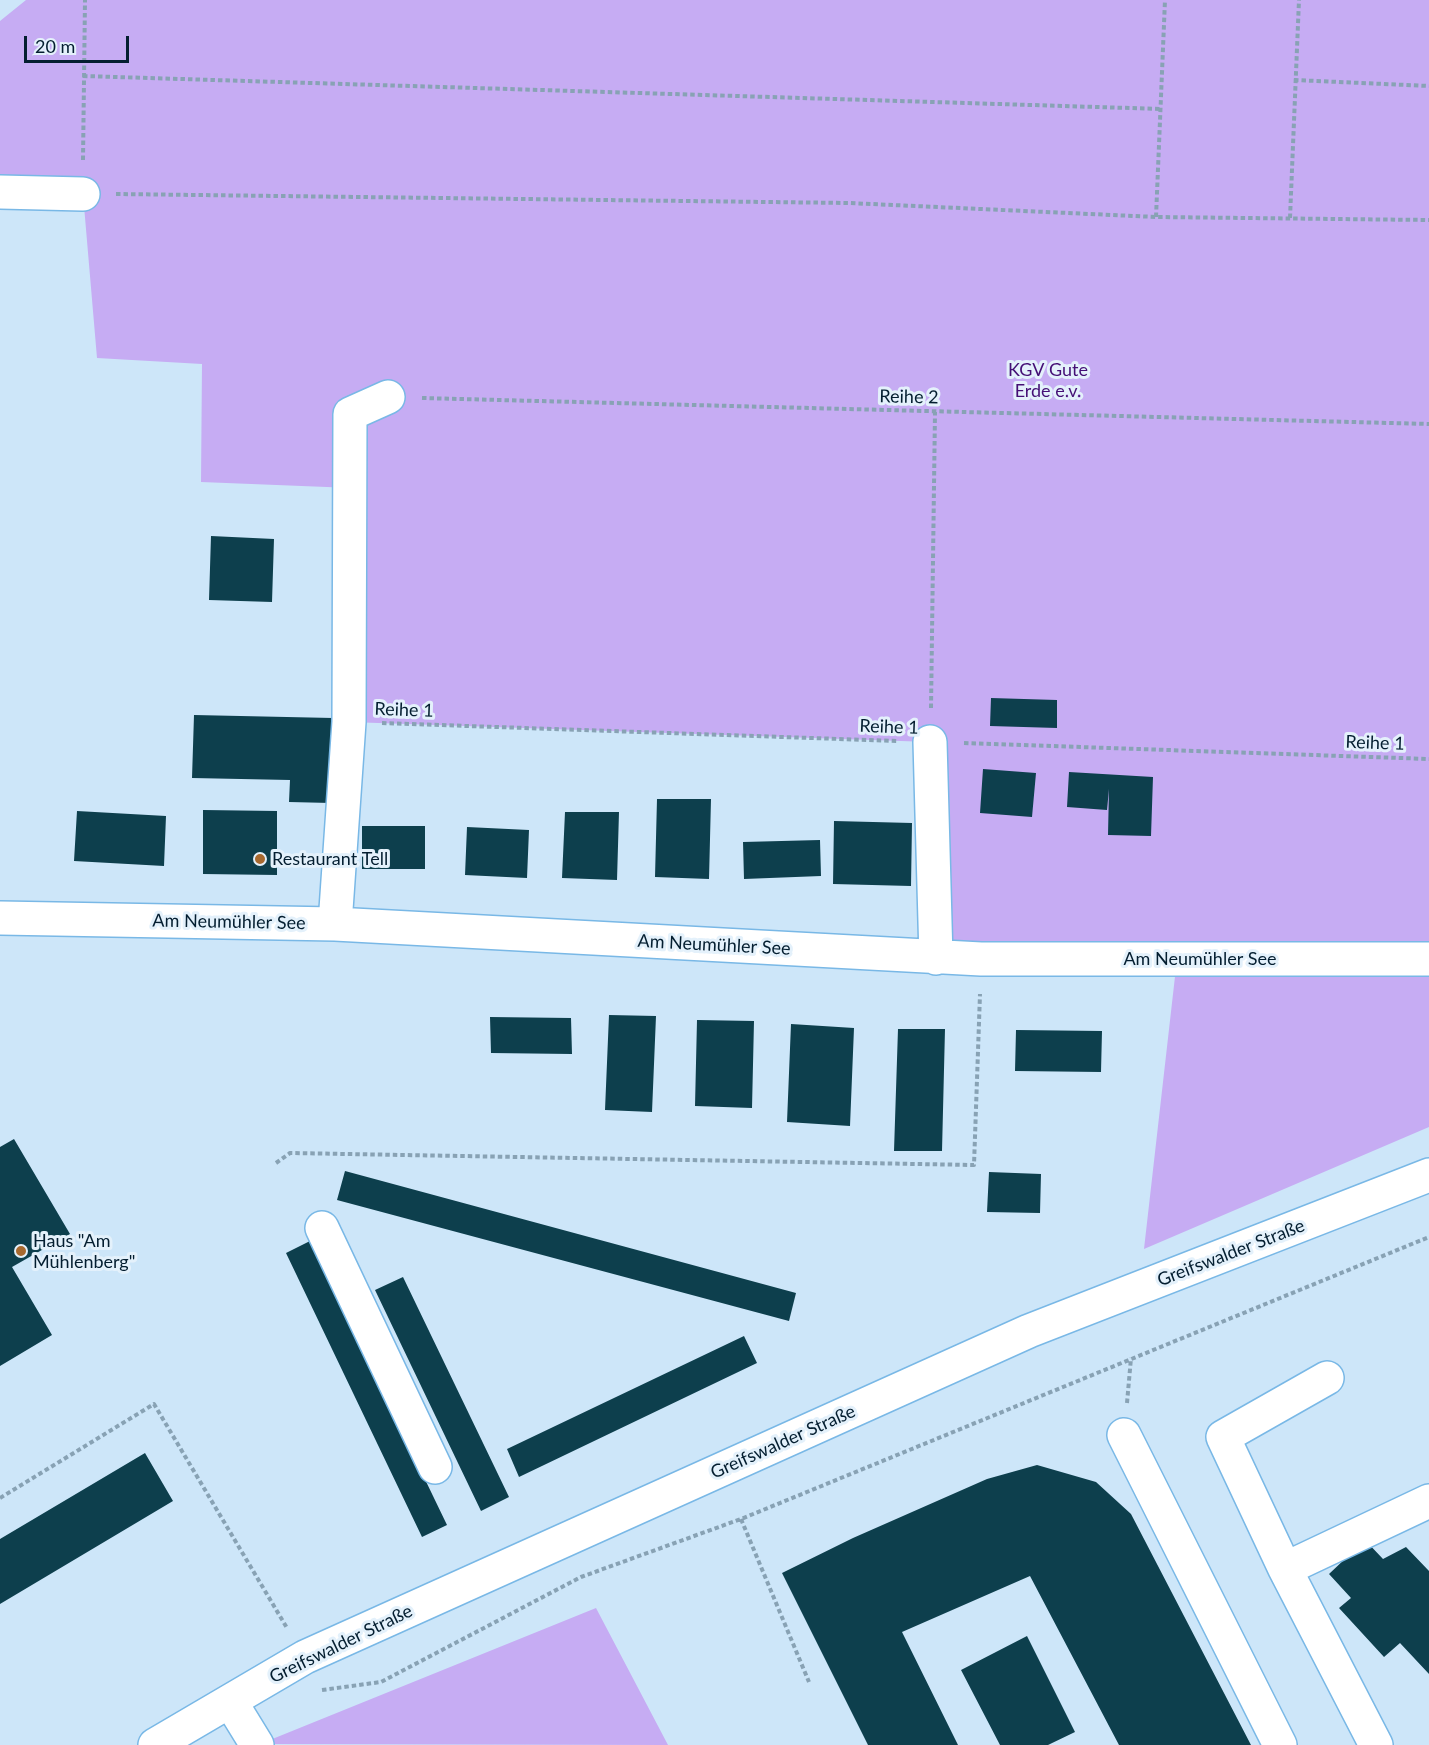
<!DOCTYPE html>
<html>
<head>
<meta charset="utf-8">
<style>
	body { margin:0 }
	#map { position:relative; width:1429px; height:1745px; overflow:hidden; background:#cde6f9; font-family:Lato,sans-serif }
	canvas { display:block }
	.scale { position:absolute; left:24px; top:36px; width:105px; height:27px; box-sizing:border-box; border:3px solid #041e30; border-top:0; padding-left:8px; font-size:18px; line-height:21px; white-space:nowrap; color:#041e30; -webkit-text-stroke:4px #e4f1fb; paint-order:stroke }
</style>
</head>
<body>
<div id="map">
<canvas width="1429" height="1745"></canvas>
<div class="scale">20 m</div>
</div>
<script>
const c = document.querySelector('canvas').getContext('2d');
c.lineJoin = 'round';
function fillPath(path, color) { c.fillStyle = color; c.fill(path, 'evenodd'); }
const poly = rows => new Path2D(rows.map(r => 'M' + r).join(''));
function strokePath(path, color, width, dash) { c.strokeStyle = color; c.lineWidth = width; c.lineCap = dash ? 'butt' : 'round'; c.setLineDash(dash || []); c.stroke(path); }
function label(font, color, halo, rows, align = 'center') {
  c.font = font + ' Lato,sans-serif'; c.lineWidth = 6; c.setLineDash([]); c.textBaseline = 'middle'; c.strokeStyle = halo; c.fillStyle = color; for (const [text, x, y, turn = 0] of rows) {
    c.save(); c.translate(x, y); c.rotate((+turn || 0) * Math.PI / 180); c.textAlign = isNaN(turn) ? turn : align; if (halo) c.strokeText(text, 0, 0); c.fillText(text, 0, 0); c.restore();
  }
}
const green = poly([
	[26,0,1429,0,1429,1127,1144,1249,1177,959,936,958,930,742,349,722,352,488,201,482,202,364,97,358,83,194,0,192,0,21],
	[596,1608,668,1745,260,1744]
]);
const building = poly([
	[211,536,274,539,272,602,209,600],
	[991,698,1057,700,1057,728,990,726],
	[194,715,333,718,331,803,289,802,290,780,192,778],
	[983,769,1036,773,1032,817,980,813],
	[1069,772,1153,777,1151,836,1108,835,1109,789,1107,810,1067,807],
	[657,799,711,799,709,879,655,877],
	[203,810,277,811,277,875,203,874],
	[77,811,166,816,164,866,74,861],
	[565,812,619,812,617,880,562,878],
	[834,821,912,823,911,886,833,884],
	[362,826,425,826,425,869,362,869],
	[467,827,529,830,527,878,465,875],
	[820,840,821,876,744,879,743,842],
	[609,1015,656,1016,652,1112,605,1110],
	[490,1017,571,1018,572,1054,491,1053],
	[697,1020,754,1021,752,1108,695,1106],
	[791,1024,854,1028,850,1126,787,1122],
	[898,1029,945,1029,942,1151,894,1151],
	[1016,1030,1102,1031,1101,1072,1015,1071],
	[14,1139,70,1234,12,1267,52,1335,0,1366,0,1147],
	[345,1171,796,1293,789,1321,337,1200],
	[989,1172,1041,1174,1040,1213,987,1212],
	[310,1241,447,1525,422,1537,286,1253],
	[403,1277,509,1497,481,1511,375,1290],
	[744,1336,757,1363,519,1477,507,1449],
	[145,1453,173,1501,0,1604,0,1539],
	[1037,1465,1096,1482,1131,1514,1251,1745,1119,1745,1030,1576,902,1632,958,1745,868,1745,782,1573,853,1538,987,1479],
	[1365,1540,1383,1559,1406,1547,1429,1571,1429,1674,1400,1643,1384,1657,1339,1608,1351,1598,1329,1574],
	[1027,1636,1075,1732,1048,1745,1000,1745,961,1670]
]);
const path = poly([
	[83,76,1162,109],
	[1294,80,1429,86],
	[83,160,85,0],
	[116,194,849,203,1156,217,1429,220],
	[1156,217,1165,0],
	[1290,218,1299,0],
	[422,398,1429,424],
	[931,708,935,412],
	[382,723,897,741],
	[964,743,1429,759],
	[276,1163,290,1153,974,1165,980,994],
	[1127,1403,1131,1358],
	[0,1498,154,1404,287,1628],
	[741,1519,809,1682],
	[322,1690,381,1682,581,1577,741,1519,1429,1237]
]);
const minor = poly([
	[0,192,83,194],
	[930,742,936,958],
	[0,918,335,924,981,959,1429,959],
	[335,924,349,722,350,414,388,397],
	[322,1228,435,1467],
	[1124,1435,1280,1745],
	[1285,1569,1223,1437,1327,1378],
	[230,1701,257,1745],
	[155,1745,305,1657,1029,1331,1429,1175],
	[1376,1745,1285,1569,1429,1501]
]);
const markers = [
	[260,859,6,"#a7692f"],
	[21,1251,6,"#a7692f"]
];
const parkNames = [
	["KGV Gute",1048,370],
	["Erde e.v.",1048,391]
];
const streetNames = [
	["Reihe 2",909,397,1],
	["Reihe 1",404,710,2],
	["Reihe 1",889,727,2],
	["Reihe 1",1375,743,2],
	["Am Neumühler See",229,922,1],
	["Am Neumühler See",714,945,3],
	["Am Neumühler See",1200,959],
	["Greifswalder Straße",1231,1253,-21],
	["Greifswalder Straße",783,1442,-24],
	["Greifswalder Straße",341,1644,-26]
];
const poiNames = [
	["Restaurant Tell",272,859],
	["Haus \"Am",33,1241],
	["Mühlenberg\"",33,1262]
];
fillPath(green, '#c6acf3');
fillPath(building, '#0d3f4d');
strokePath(minor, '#79b8e6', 36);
strokePath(path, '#88a2b4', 4, [4.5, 3]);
strokePath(minor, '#fff', 33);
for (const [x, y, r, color] of markers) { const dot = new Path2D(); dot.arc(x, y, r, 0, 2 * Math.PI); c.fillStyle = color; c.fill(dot); strokePath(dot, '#e4f1fb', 2); }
label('18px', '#440f75', '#e4f1fb', parkNames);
label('18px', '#041e30', '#e4f1fb', streetNames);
label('18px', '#041e30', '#e4f1fb', poiNames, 'left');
</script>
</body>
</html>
